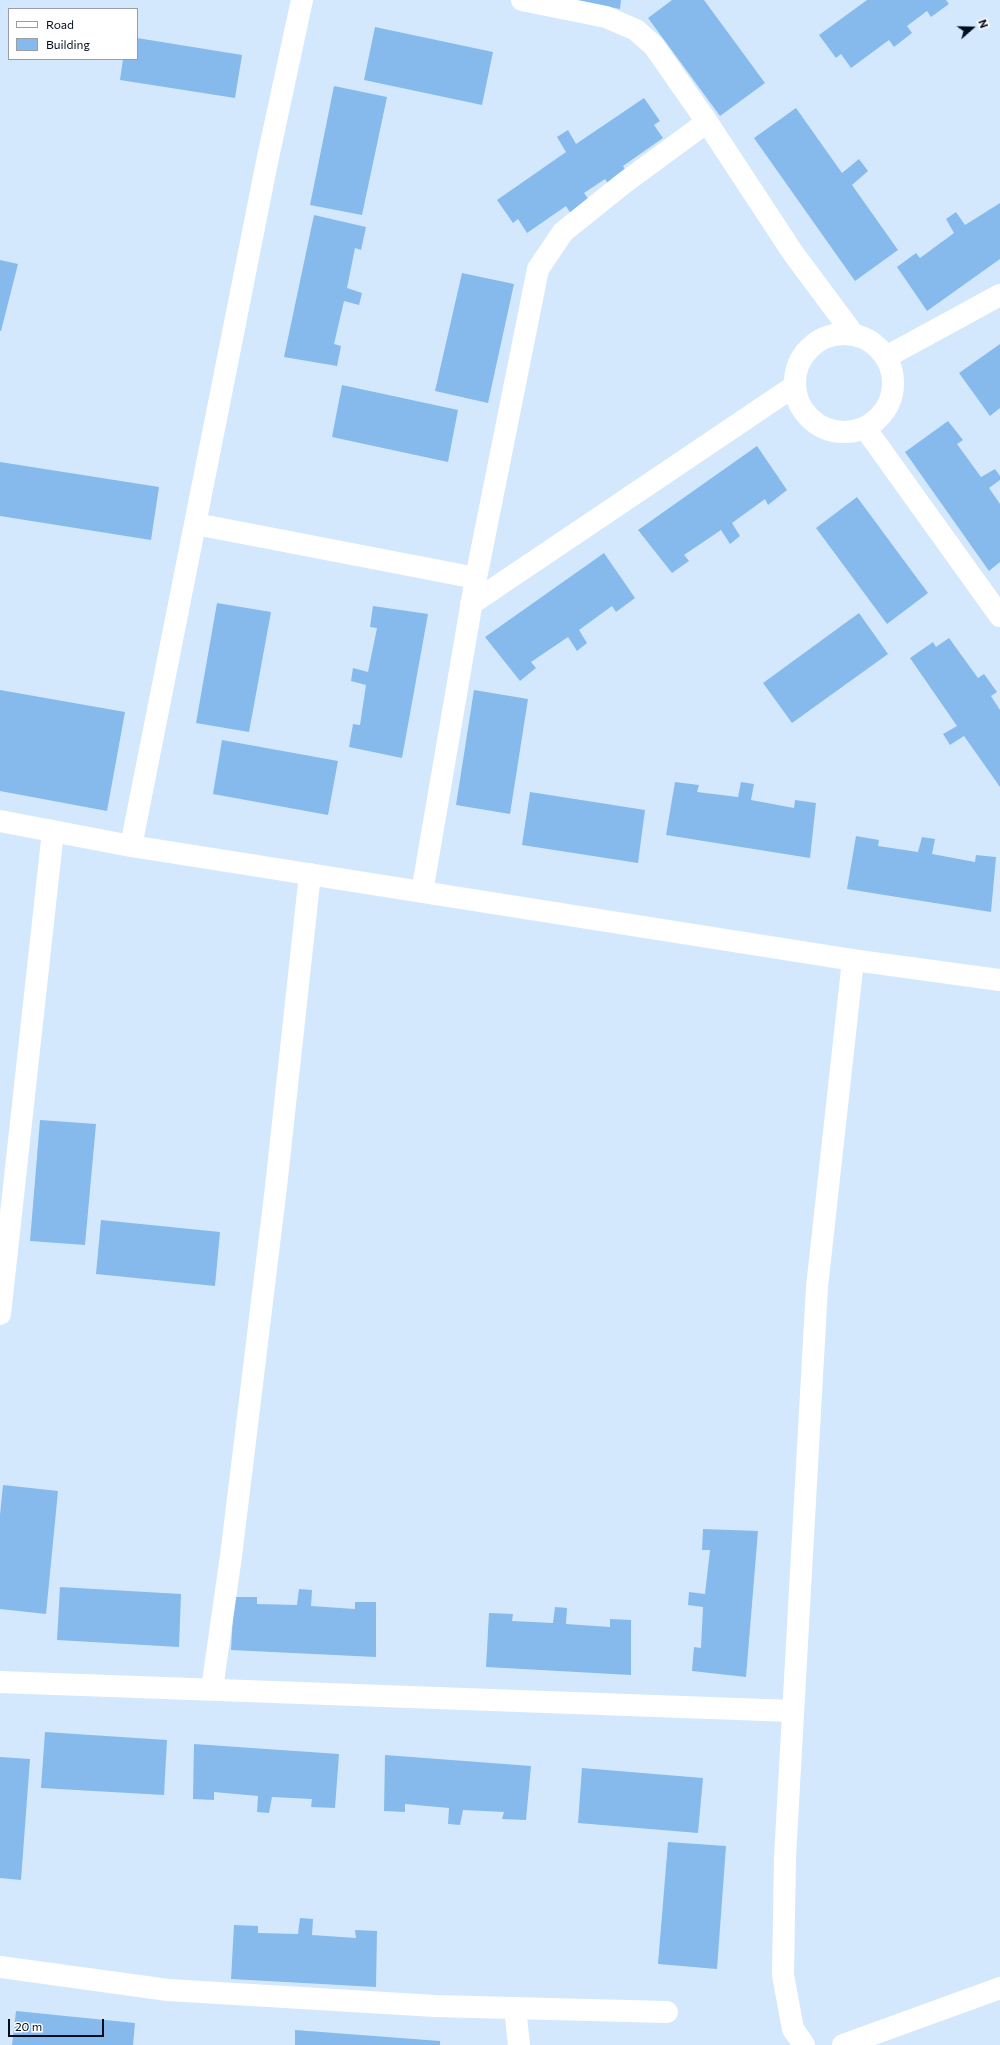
<!DOCTYPE html>
<html>
<head>
<meta charset="utf-8">
<style>
	body { margin:0 }
	#map { position:relative; width:1000px; height:2045px; overflow:hidden; background:#d3e8fd; font-family:Commissioner,sans-serif }
	canvas { display:block }
	.legend { position:absolute; left:8px; top:8px; width:130px; height:52px; box-sizing:border-box; background:#fff; border:1px solid #999ea5; margin:0; padding:5px 7px; list-style:none; font-size:12px; color:#000d1f }
	.legend li { display:flex; align-items:center; gap:8px; height:20px }
	.legend b { width:20px; border:1px solid #999ea5 }
	.north { position:absolute; left:952px; top:8px; width:40px; height:40px; -webkit-text-stroke:3px #fff; paint-order:stroke; rotate:70deg; font-size:11px; font-weight:700; line-height:16px; text-align:center; color:#000d1f }
	.north::after { content:''; display:block; margin:auto; width:14px; height:18px; background:#000d1f; clip-path:polygon(50% 0,100% 100%,50% 72%,0 100%) }
	.scale { position:absolute; left:8px; top:2019px; width:96px; height:18px; box-sizing:border-box; border:2px solid #000d1f; border-top:0; padding-left:5px; font-size:12px; line-height:14px; white-space:nowrap; color:#000d1f; -webkit-text-stroke:3px #fff; paint-order:stroke }
</style>
</head>
<body>
<div id="map">
<canvas width="1000" height="2045"></canvas>
<ul class="legend">
<li><b style="height:5px;background:#fff"></b>Road</li>
<li><b style="height:11px;background:#86baed"></b>Building</li>
</ul>
<div class="north">N</div>
<div class="scale">20 m</div>
</div>
<script>
const c = document.querySelector('canvas').getContext('2d');
c.lineJoin = 'round';
function fillPath(path, color) { c.fillStyle = color; c.fill(path, 'evenodd'); }
const poly = rows => new Path2D(rows.map(r => 'M' + r).join(''));
function strokePath(path, color, width, dash) { c.strokeStyle = color; c.lineWidth = width; c.lineCap = dash ? 'butt' : 'round'; c.setLineDash(dash || []); c.stroke(path); }
const building = poly([
	[575,0,621,0,620,9],
	[672,0,704,0,765,83,720,116,648,18],
	[867,0,946,0,949,4,931,17,927,11,907,26,912,33,894,47,889,40,851,68,841,54,836,58,819,35],
	[375,27,493,52,482,105,364,80],
	[137,38,242,55,235,98,120,80,123,59,137,59],
	[334,86,387,97,362,215,310,205],
	[644,98,660,121,654,125,663,138,623,166,627,173,609,185,605,179,584,193,590,201,571,214,566,206,527,233,518,219,513,223,497,200,566,152,557,137,568,130,576,144],
	[796,108,842,173,859,159,868,171,852,185,898,250,855,281,754,138],
	[1000,203,1000,259,927,311,897,267,916,253,920,258,954,233,946,219,956,212,965,225],
	[314,215,366,227,361,250,355,248,347,288,362,293,359,305,344,301,334,344,341,346,337,366,284,357],
	[0,260,18,264,1,331,0,331],
	[462,273,514,284,488,403,435,391],
	[1000,344,1000,408,990,416,959,373],
	[342,385,458,410,448,462,332,437],
	[948,421,963,440,957,444,981,477,995,469,1000,476,1000,480,989,488,1000,504,1000,562,989,571,905,452],
	[757,446,787,490,768,505,765,499,732,523,740,536,730,544,721,530,684,555,689,561,672,573,638,530],
	[0,462,159,487,151,540,0,516],
	[857,497,928,593,887,624,816,528],
	[604,553,635,598,616,612,612,606,579,630,587,643,577,651,568,637,531,662,536,668,520,681,485,637],
	[217,603,271,612,249,732,196,723],
	[373,606,428,614,402,758,349,747,353,724,360,725,366,685,351,681,353,668,368,672,377,628,370,627],
	[859,613,888,654,792,723,763,683],
	[949,638,978,678,984,674,997,692,991,696,1000,710,1000,787,964,736,950,745,943,734,957,726,910,658,933,642,936,647],
	[0,690,125,712,107,811,0,791],
	[474,690,528,699,510,814,456,805],
	[222,740,338,761,328,815,213,794],
	[675,782,699,785,697,792,738,797,741,782,754,784,751,800,794,808,795,800,816,803,810,858,666,835],
	[530,792,645,810,638,863,522,845],
	[856,836,879,840,878,846,918,852,922,837,935,839,932,854,975,862,976,855,996,857,991,912,847,889],
	[40,1120,96,1124,85,1245,30,1241],
	[101,1220,220,1232,215,1286,96,1274],
	[3,1485,58,1491,46,1614,0,1609,0,1515],
	[703,1529,758,1531,746,1677,692,1671,694,1647,701,1648,703,1607,688,1605,689,1592,705,1594,710,1550,702,1550],
	[60,1587,181,1594,179,1647,57,1640],
	[299,1589,312,1590,311,1606,355,1609,355,1602,376,1602,376,1657,231,1650,234,1597,257,1597,257,1604,297,1605],
	[555,1607,567,1608,566,1624,610,1627,610,1619,631,1620,631,1675,486,1667,489,1613,513,1614,512,1621,553,1623],
	[45,1732,167,1740,164,1795,41,1788],
	[194,1744,339,1754,335,1808,311,1807,312,1799,272,1797,269,1813,257,1812,258,1796,214,1792,214,1800,193,1799],
	[385,1755,531,1766,526,1820,502,1819,504,1812,463,1810,460,1825,448,1824,449,1808,405,1804,405,1812,384,1811],
	[0,1757,30,1759,21,1880,0,1878],
	[582,1768,703,1778,698,1833,578,1823],
	[668,1842,726,1846,717,1969,658,1964],
	[300,1918,313,1919,312,1935,356,1938,355,1930,377,1931,376,1987,231,1979,234,1925,258,1926,258,1933,298,1934],
	[16,2011,135,2023,133,2045,12,2045],
	[295,2030,440,2041,440,2045,295,2045]
]);
const minor = poly([
	[522,0,606,17,636,30,654,46,707,122,793,253,854,335],
	'795 383a49 49 0 1 1 98 0a49 49 0 1 1-98 0Z',
	[886,357,1000,295],
	[865,428,1000,616],
	[196,524,476,578],
	[471,604,793,387],
	[0,821,131,846,853,960,1000,980],
	[131,846,267,162,302,0],
	[422,892,476,578,538,269,563,232,624,183,707,122],
	[0,1314,53,831],
	[0,1682,792,1711],
	[212,1689,231,1556,276,1187,310,874],
	[0,1967,168,1990,435,2006,667,2012],
	[515,2008,519,2045],
	[804,2045,793,2029,783,1975,785,1857,817,1287,853,960],
	[843,2045,1000,1988]
]);
fillPath(building, '#86baed');
strokePath(minor, '#fff', 22);
</script>
</body>
</html>
